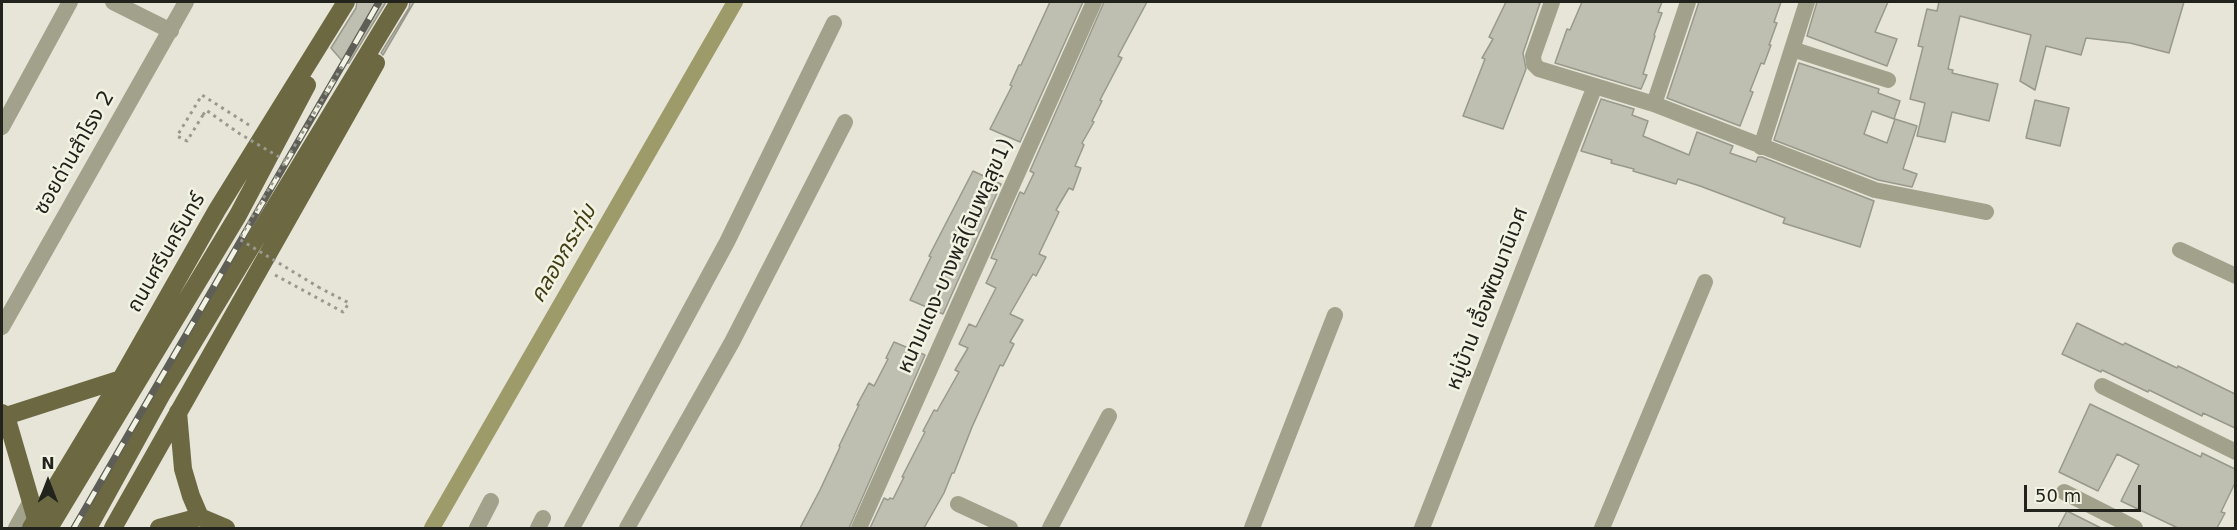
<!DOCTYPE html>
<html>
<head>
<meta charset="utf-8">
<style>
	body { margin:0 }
	#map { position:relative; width:2237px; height:530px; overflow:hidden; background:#e6e5d7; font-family:"DejaVu Sans",sans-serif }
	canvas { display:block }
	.frame { position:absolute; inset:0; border:3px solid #23231e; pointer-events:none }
	.north { position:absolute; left:18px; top:452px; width:60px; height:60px; -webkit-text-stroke:4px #f3f3e4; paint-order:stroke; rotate:0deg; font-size:16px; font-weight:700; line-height:24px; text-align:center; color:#23231e }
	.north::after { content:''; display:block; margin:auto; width:21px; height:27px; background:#23231e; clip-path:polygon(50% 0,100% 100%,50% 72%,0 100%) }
	.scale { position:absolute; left:2024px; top:485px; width:117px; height:27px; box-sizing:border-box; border:3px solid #23231e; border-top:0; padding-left:8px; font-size:18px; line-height:21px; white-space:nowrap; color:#23231e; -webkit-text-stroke:4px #f3f3e4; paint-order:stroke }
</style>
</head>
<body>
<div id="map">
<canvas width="2237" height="530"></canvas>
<div class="frame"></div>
<div class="north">N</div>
<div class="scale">50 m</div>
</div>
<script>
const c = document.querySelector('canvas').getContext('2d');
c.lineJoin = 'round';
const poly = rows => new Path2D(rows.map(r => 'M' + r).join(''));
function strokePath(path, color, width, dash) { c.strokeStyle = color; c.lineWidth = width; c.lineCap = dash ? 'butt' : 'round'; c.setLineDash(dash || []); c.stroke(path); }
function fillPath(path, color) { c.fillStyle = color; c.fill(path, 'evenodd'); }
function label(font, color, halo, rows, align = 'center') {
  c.font = font + ' "DejaVu Sans","Noto Sans Thai",sans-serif'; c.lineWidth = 5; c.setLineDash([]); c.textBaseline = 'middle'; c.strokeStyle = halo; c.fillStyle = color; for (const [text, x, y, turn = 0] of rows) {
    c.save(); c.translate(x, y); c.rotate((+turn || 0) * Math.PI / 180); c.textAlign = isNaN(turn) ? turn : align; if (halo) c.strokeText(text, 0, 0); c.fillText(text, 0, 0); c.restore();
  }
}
const canal = poly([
	[432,528,735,2]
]);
const building = poly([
	[357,2,386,2,349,63,344,63,331,48,356,8,357,2],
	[410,2,414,2,383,55,381,53,409,8,410,2],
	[1050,2,1083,2,1020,142,990,129,1012,86,1010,85,1019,65,1021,65,1050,2],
	[1104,2,1147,2,1118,56,1122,58,1100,100,1102,101,1092,121,1094,122,1082,143,1084,145,1075,166,1081,168,1073,190,1069,188,1056,210,1059,212,1039,254,1046,257,1036,276,1033,274,1010,314,1023,320,1010,342,1014,344,1003,366,1000,365,972,427,954,473,952,473,944,493,924,528,870,528,884,498,888,500,890,498,893,499,904,477,902,477,925,432,923,431,934,410,937,411,959,372,955,370,968,348,959,344,969,324,976,327,996,288,986,283,997,260,991,258,1020,192,1024,194,1034,173,1030,171,1104,2],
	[1506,2,1536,2,1540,3,1523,53,1526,69,1503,129,1463,116,1485,59,1482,58,1493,39,1489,37,1506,2],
	[1582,2,1662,2,1658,12,1662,13,1654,35,1655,36,1643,74,1647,75,1641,89,1555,63,1567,29,1570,30,1582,2],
	[1699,2,1781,2,1774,22,1777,23,1769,45,1771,45,1764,64,1761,63,1750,91,1753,92,1740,126,1667,98,1699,2],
	[1817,2,1888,2,1875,32,1897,39,1887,66,1807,36,1817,2],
	[1939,2,2184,2,2169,53,2130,43,2086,38,2081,55,2046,46,2035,90,2020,81,2031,35,1960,16,1948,69,1953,70,1952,73,1998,84,1989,121,1952,112,1945,142,1917,136,1925,103,1910,99,1923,47,1918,46,1927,9,1937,11,1939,2],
	[1799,63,1879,89,1878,93,1900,101,1894,119,1872,111,1864,134,1887,143,1895,119,1917,126,1903,169,1917,174,1912,187,1878,180,1774,140,1799,63],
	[1601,99,1634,109,1632,115,1648,121,1643,136,1689,155,1697,132,1733,146,1730,153,1756,162,1758,157,1762,157,1874,201,1860,247,1783,223,1785,218,1700,186,1678,179,1676,184,1633,171,1634,169,1611,163,1612,160,1581,151,1601,99],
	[2035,100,2069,108,2060,146,2026,138,2035,100],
	[973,171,1001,184,943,314,910,300,931,257,929,256,973,171],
	[2077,323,2123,345,2125,343,2177,368,2178,366,2235,394,2235,428,2203,413,2202,416,2149,390,2148,392,2102,370,2101,372,2062,354,2077,323],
	[894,342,925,355,849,528,800,528,820,490,840,447,839,446,859,405,857,405,869,383,874,386,888,359,886,358,894,342],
	[2090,404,2201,457,2202,453,2235,469,2235,483,2221,512,2225,513,2217,528,2178,528,2121,501,2139,465,2117,454,2098,491,2059,472,2090,404],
	[2067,511,2101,528,2058,528,2067,511]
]);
const path = poly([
	[203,115,187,141,177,136,202,95,249,125],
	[275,275,343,312,349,303,320,288]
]);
const minor = poly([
	[113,2,171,31],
	[1552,2,1533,56,1534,64,1539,69,1654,104,1875,190,1986,212],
	[1792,49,1888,80],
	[1654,104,1688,2],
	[2,127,70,2],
	[1761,147,1807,2],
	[2180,250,2236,276],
	[2,327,186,2],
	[2102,386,2236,452],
	[2064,492,2135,528],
	[958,504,1010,528],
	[16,528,31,501],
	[477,528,491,501],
	[538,528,543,518],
	[572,528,727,242,834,23],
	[627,528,732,342,845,122],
	[859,528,1094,2],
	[1050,528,1109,416],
	[1252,528,1335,315],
	[1422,528,1595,86],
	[1602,528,1705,282]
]);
const major = poly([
	[178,412,183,469,191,496,200,517],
	[2,413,6,416,121,379],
	[6,416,36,519],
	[31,528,121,379,217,210,346,2],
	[49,528,238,215,307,85],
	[88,528,163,392,399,2],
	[113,528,376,63],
	[159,528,200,517,226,528]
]);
const rail = poly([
	[74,528,379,2]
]);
const pathBridge = poly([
	[203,115,206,110,240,134,286,161],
	[320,288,239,239,344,63]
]);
const streetNames = [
	["ซอยด่านสำโรง 2",75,153,-60],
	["ถนนศรีนครินทร์",167,253,-60],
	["หนามแดง-บางพลี(ฉิมพลูสุข1)",956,256,-66],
	["หมู่บ้าน เอื้อพัฒนานิเวศ",1488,299,-69]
];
const waterNames = [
	["คลองกระทุ่ม",564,254,-60]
];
strokePath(canal, '#9e9b6a', 16);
fillPath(building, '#bfbfb1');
strokePath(building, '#98988b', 1.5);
strokePath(path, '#9a998f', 3, [3, 4.5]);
strokePath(minor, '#a2a18c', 16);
strokePath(major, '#6b6842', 18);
strokePath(rail, '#5e5e56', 7);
strokePath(rail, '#f3f3e4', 4.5, [14]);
strokePath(pathBridge, '#9a998f', 3, [3, 4.5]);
label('21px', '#23231e', '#f3f3e4', streetNames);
label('italic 22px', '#403d15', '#f3f3e4', waterNames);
</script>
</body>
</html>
